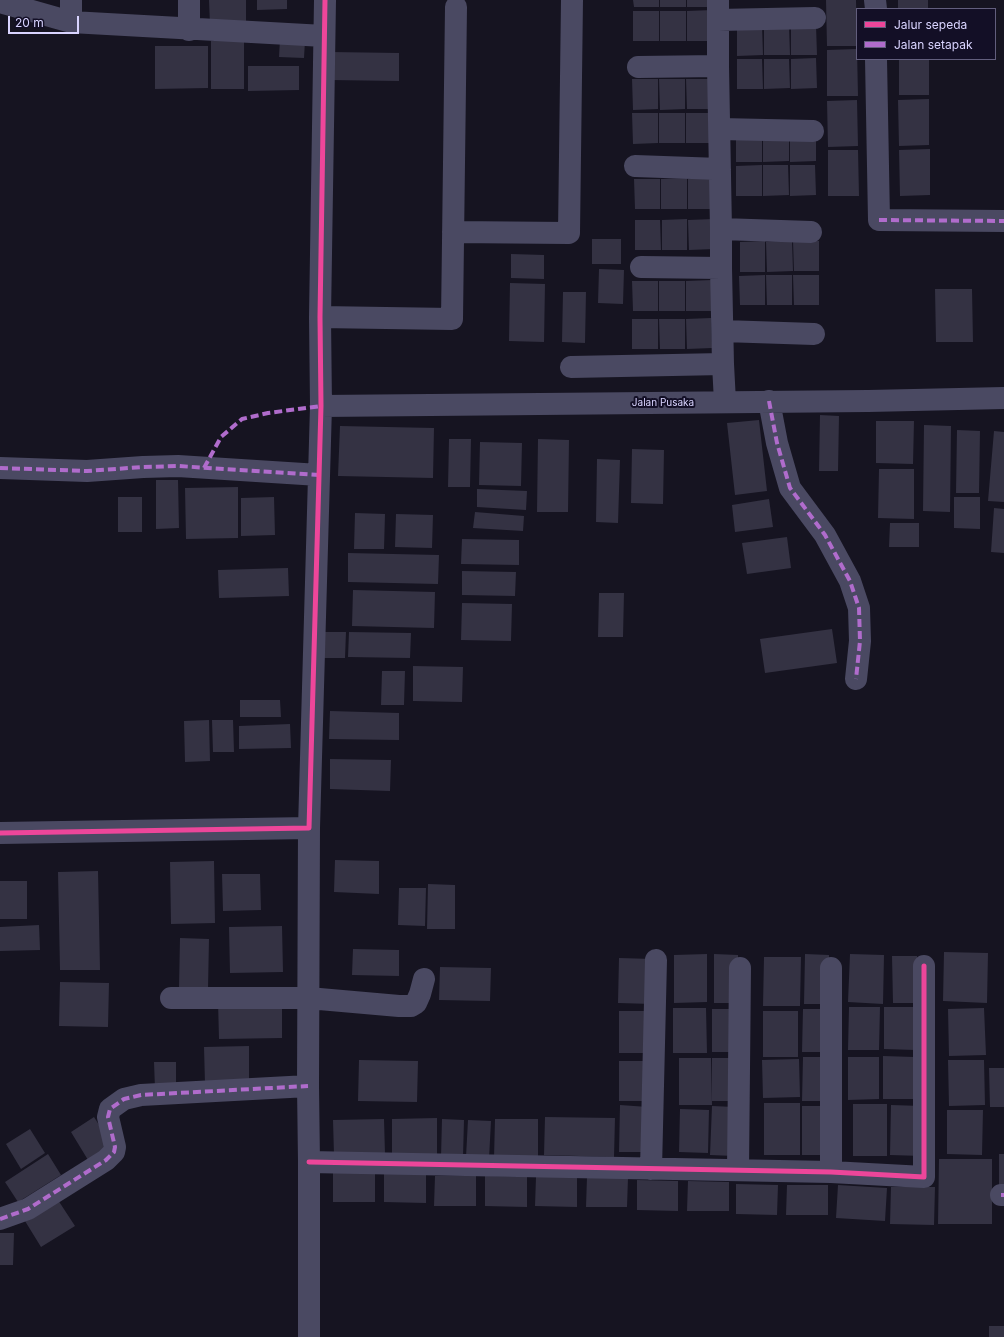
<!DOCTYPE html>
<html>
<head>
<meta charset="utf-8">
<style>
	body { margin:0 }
	#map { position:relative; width:1004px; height:1337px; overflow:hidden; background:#161421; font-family:Inter,sans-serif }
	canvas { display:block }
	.legend { position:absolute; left:856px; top:8px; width:140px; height:52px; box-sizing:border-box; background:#130f26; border:1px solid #625e7d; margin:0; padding:5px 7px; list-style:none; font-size:12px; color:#d9d4ff }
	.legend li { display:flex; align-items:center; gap:8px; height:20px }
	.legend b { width:20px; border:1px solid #625e7d }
	.scale { position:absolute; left:8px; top:16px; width:71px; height:18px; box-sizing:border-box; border:2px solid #d9d4ff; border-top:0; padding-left:5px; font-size:12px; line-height:14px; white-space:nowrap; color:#d9d4ff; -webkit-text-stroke:3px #130f26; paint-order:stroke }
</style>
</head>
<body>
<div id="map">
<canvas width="1004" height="1337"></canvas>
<ul class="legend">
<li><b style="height:5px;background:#ed469a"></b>Jalur sepeda</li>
<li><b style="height:5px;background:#b06ccc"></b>Jalan setapak</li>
</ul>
<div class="scale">20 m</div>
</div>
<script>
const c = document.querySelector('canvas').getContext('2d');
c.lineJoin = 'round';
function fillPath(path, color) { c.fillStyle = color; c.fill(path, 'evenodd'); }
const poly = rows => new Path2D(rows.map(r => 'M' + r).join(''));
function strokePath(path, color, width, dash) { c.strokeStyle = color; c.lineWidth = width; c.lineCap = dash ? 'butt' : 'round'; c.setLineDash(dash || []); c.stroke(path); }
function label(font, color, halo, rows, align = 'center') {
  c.font = font + ' Inter,sans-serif'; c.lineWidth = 4; c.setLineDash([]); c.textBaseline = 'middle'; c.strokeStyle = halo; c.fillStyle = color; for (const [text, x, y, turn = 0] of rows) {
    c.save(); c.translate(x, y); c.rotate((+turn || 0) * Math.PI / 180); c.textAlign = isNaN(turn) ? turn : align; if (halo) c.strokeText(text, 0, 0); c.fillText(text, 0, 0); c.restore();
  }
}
const building = poly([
	[209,0,246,0,246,25,210,25],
	[257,0,287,0,287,9,257,10],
	[633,0,659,0,659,7,634,7],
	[660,0,686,0,686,7,660,7],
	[687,0,713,0,713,7,687,7],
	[826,0,856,0,857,46,827,46],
	[898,0,928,0,928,9,898,9],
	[713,10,713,41,687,41,687,11],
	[633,11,659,11,659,41,633,41],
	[660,11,686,11,686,41,660,41],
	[737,25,762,25,763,55,737,56],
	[764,25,789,25,790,55,764,55],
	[791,25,816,25,817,55,791,55],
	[280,39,305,41,304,58,279,57],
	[211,41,244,41,244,89,211,89],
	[155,46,208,46,208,88,155,89],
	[857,49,858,96,827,96,827,50],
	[331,52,399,53,399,81,330,80],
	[816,58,817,88,791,89,791,59],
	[737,59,762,59,763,89,737,89],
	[764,59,789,59,790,88,764,89],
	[899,59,929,59,929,95,899,95],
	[248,66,299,66,299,90,248,91],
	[632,79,658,79,658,109,633,110],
	[659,79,685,79,685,109,660,110],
	[686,79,712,79,712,109,687,109],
	[929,99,929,145,899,146,898,100],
	[857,100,858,146,828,147,827,101],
	[632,113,658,113,658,143,633,144],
	[659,113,685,113,685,143,659,143],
	[686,113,712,113,712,143,686,143],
	[762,131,762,162,736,162,736,132],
	[789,131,789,161,763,162,763,132],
	[790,131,816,131,816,161,790,162],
	[930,149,930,195,900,196,899,150],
	[828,150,858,150,859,196,828,196],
	[762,165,762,196,736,196,736,166],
	[763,165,788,165,789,195,763,196],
	[790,165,815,165,816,195,790,196],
	[687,178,687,209,661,209,661,179],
	[714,178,714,209,688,209,688,179],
	[634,179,660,179,660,209,635,209],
	[687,219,687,250,662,250,662,220],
	[714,219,714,249,689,250,688,220],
	[635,220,660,220,661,250,635,250],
	[592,239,621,239,621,264,592,264],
	[765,241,765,272,740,272,740,242],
	[792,241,793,271,767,272,766,242],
	[793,241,819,241,819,271,794,271],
	[511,254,544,255,544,279,511,278],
	[599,269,624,270,623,304,598,303],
	[765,275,765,305,740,305,739,276],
	[766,275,792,275,792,305,767,305],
	[793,275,819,275,819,305,794,305],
	[712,280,712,311,686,311,686,281],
	[632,281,658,281,658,311,633,311],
	[659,281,685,281,685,311,659,311],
	[510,283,545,284,544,342,509,341],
	[935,289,972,289,973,342,936,342],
	[563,292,586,292,585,343,562,342],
	[711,318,712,348,687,349,686,319],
	[632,319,658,319,658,349,632,349],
	[659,319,685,319,685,349,660,349],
	[820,415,839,416,838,471,819,471],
	[759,420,767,491,735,495,727,423],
	[876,421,914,421,913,464,876,463],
	[924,425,951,426,950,512,923,511],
	[340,426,434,428,433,478,338,476],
	[957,430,980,431,979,493,956,493],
	[994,431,1004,432,1004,502,988,501],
	[449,439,471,439,470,487,448,487],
	[538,439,569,440,568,512,537,512],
	[480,442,522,443,521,486,479,485],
	[632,449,664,450,663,504,631,503],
	[597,459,620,460,618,523,596,522],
	[879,469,914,469,914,519,878,518],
	[156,480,178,480,179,528,156,529],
	[238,487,238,538,186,539,185,488],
	[477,489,527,491,526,510,477,507],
	[118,497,142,497,142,532,118,532],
	[274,497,275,535,241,536,241,498],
	[954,497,980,497,980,529,954,528],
	[769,499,773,527,735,532,732,505],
	[994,508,1004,509,1004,553,991,552],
	[475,512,524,516,523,531,473,528],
	[355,513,385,514,384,549,354,549],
	[396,514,433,515,432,548,395,547],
	[890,523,919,523,919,547,889,547],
	[787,537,791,568,747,574,742,543],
	[462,539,519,540,519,565,461,564],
	[348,553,439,555,438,584,348,582],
	[288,568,289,596,219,598,218,570],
	[462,571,516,572,515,596,462,595],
	[353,590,435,592,434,628,352,626],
	[599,593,624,593,623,637,598,637],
	[462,603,512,604,511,641,461,640],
	[832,629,837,663,765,673,760,639],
	[323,632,346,632,345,658,323,658],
	[349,632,411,633,410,658,348,657],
	[413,666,463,667,462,702,413,701],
	[382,671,405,671,404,705,381,705],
	[240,700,280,700,281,717,240,717],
	[330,711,399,713,399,740,329,739],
	[209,720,210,761,185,762,184,721],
	[212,720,233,720,234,752,213,752],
	[290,724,291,748,239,749,239,726],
	[330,759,391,760,390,791,330,789],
	[335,860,379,861,379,894,334,892],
	[214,861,215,923,171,924,170,862],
	[98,871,100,970,60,970,58,872],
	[222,874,260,874,261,910,223,911],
	[0,881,27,881,27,919,0,919],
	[428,884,455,885,455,929,427,929],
	[399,888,426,888,425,926,398,925],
	[39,925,40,950,0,951,0,927],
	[282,926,283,972,230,973,229,927],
	[180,938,209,939,208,989,179,988],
	[353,949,399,950,399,976,352,975],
	[944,952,988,953,987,1003,943,1001],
	[707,954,707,1002,674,1003,674,955],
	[714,954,738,955,738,1003,714,1003],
	[805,954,829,955,828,1004,804,1004],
	[850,954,884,955,883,1004,848,1002],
	[892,956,917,956,917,1003,893,1003],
	[764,957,801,957,800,1006,763,1006],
	[619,958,653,959,652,1004,618,1003],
	[440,967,491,968,490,1001,439,1000],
	[60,982,109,983,108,1027,59,1026],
	[282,1000,282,1038,219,1039,218,1001],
	[849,1007,880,1007,879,1050,848,1050],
	[884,1007,915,1007,915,1050,884,1049],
	[673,1008,706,1008,707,1053,673,1053],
	[984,1008,986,1055,949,1056,948,1009],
	[712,1009,734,1009,735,1052,712,1052],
	[803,1009,829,1009,828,1052,802,1052],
	[619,1011,653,1011,653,1053,619,1053],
	[763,1011,798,1011,798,1057,763,1057],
	[249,1046,249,1083,205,1084,204,1047],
	[883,1056,914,1057,914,1099,883,1099],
	[803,1057,827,1057,826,1101,802,1101],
	[848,1057,879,1057,879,1099,848,1100],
	[679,1058,711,1058,712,1105,679,1105],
	[712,1058,735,1058,735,1101,712,1101],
	[799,1059,800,1097,763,1098,762,1060],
	[359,1060,418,1061,417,1102,358,1101],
	[948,1060,984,1060,985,1105,949,1106],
	[619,1061,648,1061,648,1101,619,1101],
	[154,1062,176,1062,176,1088,155,1089],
	[989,1068,1004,1068,1004,1107,990,1107],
	[764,1103,800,1103,800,1155,764,1155],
	[853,1104,887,1104,887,1156,853,1156],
	[620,1105,648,1107,646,1152,619,1152],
	[891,1105,922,1106,922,1156,890,1155],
	[712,1106,735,1107,734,1156,710,1155],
	[802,1106,826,1106,826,1155,802,1155],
	[680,1109,709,1110,708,1153,679,1152],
	[947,1110,983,1110,982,1155,947,1154],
	[94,1117,112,1145,88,1160,71,1132],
	[545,1117,615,1118,614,1157,544,1155],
	[437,1118,437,1157,392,1157,392,1119],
	[384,1119,385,1154,334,1155,333,1120],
	[442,1119,464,1120,463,1157,441,1157],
	[495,1119,538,1119,538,1159,494,1158],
	[468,1120,491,1121,489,1159,466,1157],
	[30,1129,45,1153,21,1169,6,1144],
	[48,1154,61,1175,18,1202,5,1182],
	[999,1154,1004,1154,1004,1186,999,1186],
	[939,1159,992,1159,992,1224,938,1224],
	[333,1172,375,1172,375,1202,333,1202],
	[384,1173,426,1173,426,1203,384,1202],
	[435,1176,476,1176,476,1206,434,1206],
	[485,1176,527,1177,527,1207,485,1206],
	[536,1177,577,1177,577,1207,535,1206],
	[587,1177,628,1178,627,1207,586,1207],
	[637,1180,678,1181,678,1211,637,1210],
	[688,1181,729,1182,729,1211,687,1211],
	[736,1184,778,1185,777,1215,736,1214],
	[787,1185,828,1185,828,1215,786,1215],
	[838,1185,887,1188,885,1221,836,1218],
	[891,1187,935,1187,934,1225,890,1224],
	[58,1200,75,1226,41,1247,25,1221],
	[0,1233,14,1233,13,1265,0,1265],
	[989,1326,1004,1326,1004,1337,989,1337]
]);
const minor = poly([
	[718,0,718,66,721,229,721,268,723,364,725,402],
	[875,0,876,9],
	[0,2,71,22,324,36],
	[718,20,815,18],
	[71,22,71,0],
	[189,30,189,0],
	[876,59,879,220,1004,221],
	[638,67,718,66],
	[720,129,813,131],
	[635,166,720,169],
	[721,229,811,232],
	[453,232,569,233,572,0],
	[641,267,721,268],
	[320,317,452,319,456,7],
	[723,331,814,334],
	[571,367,723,364],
	[769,401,777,443,790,488,825,535,850,581,859,608,860,641,856,679],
	[321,406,868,401,1004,398],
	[0,468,87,471,143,467,178,466,319,475],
	[309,828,308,1086,309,1162,309,1337],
	[0,833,309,828,321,406,320,317,325,0],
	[171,998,308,998,399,1006,411,1006,416,1003,420,994,424,979],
	[309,1162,831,1172,924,1177,924,966],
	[651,1169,656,960],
	[738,1170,740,968],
	[831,1172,831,968],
	[1001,1195,1004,1195],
	[0,1219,28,1209,106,1160,114,1152,115,1147,108,1117,110,1109,124,1099,141,1095,308,1086]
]);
const quiet = poly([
	[879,220,1004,221],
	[769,401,777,443,790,488,825,535,850,581,859,608,860,641,856,679],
	[0,468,87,471,143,467,178,466,319,475],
	[204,468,221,437,242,419,268,413,321,406],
	[1001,1195,1004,1195],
	[0,1219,28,1209,106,1160,114,1152,115,1147,108,1117,110,1109,124,1099,141,1095,308,1086]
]);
const cycleway = poly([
	[0,833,309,828,321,406,320,317,325,0],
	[309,1162,831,1172,924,1177,924,966]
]);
const streetNames = [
	["Jalan Pusaka",663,403]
];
fillPath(building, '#343243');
strokePath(minor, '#4a4962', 22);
strokePath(quiet, '#b06ccc', 4, [8, 4]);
strokePath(cycleway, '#ed469a', 5);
label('10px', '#d9d4ff', '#130f26', streetNames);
</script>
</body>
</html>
